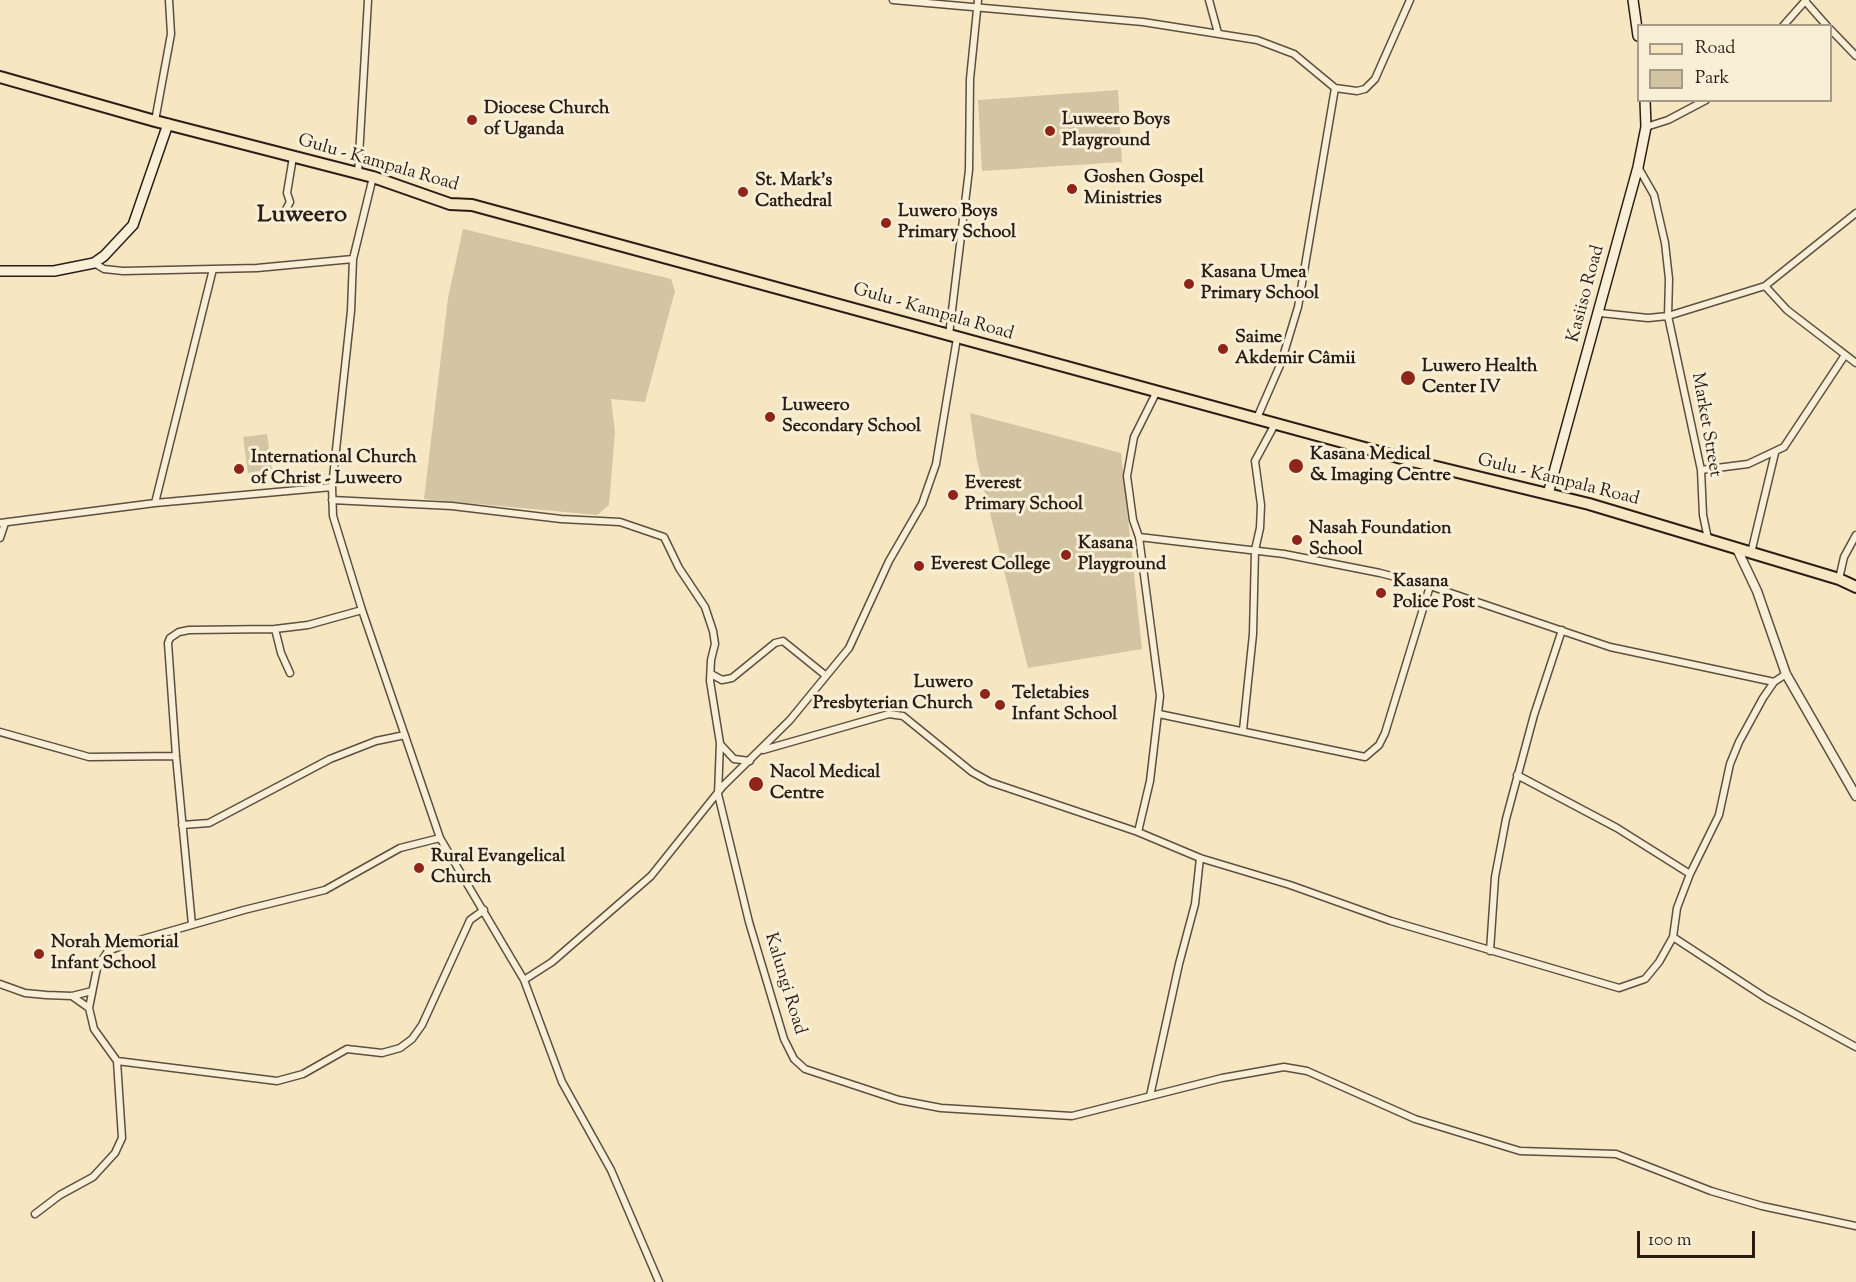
<!DOCTYPE html>
<html>
<head>
<meta charset="utf-8">
<style>
	body { margin:0 }
	#map { position:relative; width:1856px; height:1282px; overflow:hidden; background:#f6e6c1; font-family:"Sorts Mill Goudy",serif }
	canvas { display:block }
	.legend { position:absolute; left:1637px; top:24px; width:195px; height:78px; box-sizing:border-box; background:#f9efd7; border:2px solid #a69b89; margin:0; padding:8px 10px; list-style:none; font-size:18px; color:#2a1d15 }
	.legend li { display:flex; align-items:center; gap:12px; height:30px }
	.legend b { width:30px; border:2px solid #a69b89 }
	.scale { position:absolute; left:1637px; top:1231px; width:118px; height:27px; box-sizing:border-box; border:3px solid #2a1d15; border-top:0; padding-left:8px; font-size:18px; line-height:21px; white-space:nowrap; color:#2a1d15; -webkit-text-stroke:4px #f9efd7; paint-order:stroke }
</style>
</head>
<body>
<div id="map">
<canvas width="1856" height="1282"></canvas>
<ul class="legend">
<li><b style="height:8px;background:#f6e6c1"></b>Road</li>
<li><b style="height:16px;background:#d3c4a4"></b>Park</li>
</ul>
<div class="scale">100 m</div>
</div>
<script>
const c = document.querySelector('canvas').getContext('2d');
c.lineJoin = 'round';
function fillPath(path, color) { c.fillStyle = color; c.fill(path, 'evenodd'); }
const poly = rows => new Path2D(rows.map(r => 'M' + r).join(''));
function strokePath(path, color, width, dash) { c.strokeStyle = color; c.lineWidth = width; c.lineCap = dash ? 'butt' : 'round'; c.setLineDash(dash || []); c.stroke(path); }
function label(font, color, halo, rows, align = 'center') {
  c.font = font + ' "Sorts Mill Goudy",serif'; c.lineWidth = 6; c.setLineDash([]); c.textBaseline = 'middle'; c.strokeStyle = halo; c.fillStyle = color; for (const [text, x, y, turn = 0] of rows) {
    c.save(); c.translate(x, y); c.rotate((+turn || 0) * Math.PI / 180); c.textAlign = isNaN(turn) ? turn : align; if (halo) c.strokeText(text, 0, 0); c.fillText(text, 0, 0); c.restore();
  }
}
const green = poly([
	[1118,90,1122,162,982,171,978,100],
	[463,229,671,279,675,291,645,402,611,399,615,432,609,505,597,515,424,499,448,298],
	[970,413,1121,453,1142,649,1028,668,977,460],
	[267,434,272,469,248,473,243,437]
]);
const minor = poly([
	[893,0,1143,22,1257,40,1294,54,1335,88,1357,91,1365,89,1375,79,1410,0],
	[1209,0,1218,33],
	[1805,1,1827,26],
	[1783,26,1806,0],
	[1830,29,1856,56],
	[155,121,171,34,169,0],
	[1646,127,1668,120,1706,100],
	[1638,167,1654,195,1665,243,1669,279,1668,316,1701,470,1703,515,1708,539],
	[358,174,368,0],
	[373,177,353,259,351,311,332,487,333,516,362,610,440,838,524,980,562,1082,611,1170,659,1282],
	[279,216,283,215,290,202,287,193,293,157],
	[94,263,104,269,123,271,257,268,353,259],
	[1765,286,1787,310,1856,363],
	[1600,313,1648,318,1668,316,1765,286,1856,213],
	[949,335,969,170,970,79,978,0],
	[1257,418,1281,363,1298,307,1335,88],
	[1701,470,1748,464,1784,447,1845,355],
	[332,500,452,506,561,519,620,522,664,537,679,568,705,607,713,631,715,644,711,660,710,681,720,743,718,794,749,922,784,1039,794,1059,805,1069,899,1100,941,1108,1072,1116,1222,1078,1284,1067,1307,1071,1415,1119,1520,1151,1616,1154,1711,1191,1762,1206,1856,1226],
	[155,503,213,269],
	[0,523,155,503,332,487],
	[1139,537,1284,554,1380,573,1430,586,1610,647,1774,682],
	[0,538,5,523],
	[1751,553,1775,453],
	[1839,579,1844,557,1856,535],
	[275,629,281,653,290,673],
	[711,674,722,680,732,678,775,643,783,641,825,675],
	[1159,714,1365,757,1379,745,1385,733,1430,586],
	[1243,730,1253,634,1255,550,1260,528,1261,505,1255,461,1275,424],
	[0,732,89,757,176,756],
	[720,744,734,759,750,761],
	[763,750,889,714,903,716,972,772,990,782,1138,832,1200,858,1290,885,1391,921,1619,988,1645,979,1659,962,1673,937,1677,908,1690,874,1719,815,1730,764,1739,742,1763,698,1774,682,1786,674],
	[1517,775,1617,828,1690,874],
	[182,825,209,823,330,759,376,741,405,735],
	[1138,832,1150,781,1160,696,1139,537,1133,520,1127,476,1134,437,1157,391],
	[192,925,176,756,168,643,170,638,179,632,189,630,275,629,308,625,362,610],
	[1673,937,1766,998,1856,1047],
	[1490,951,1495,877,1506,819,1534,715,1562,630],
	[524,980,552,962,651,876,723,786,790,720,849,648,889,561,922,504,936,464,957,338],
	[0,984,25,993,46,995,72,996,92,991],
	[72,996,89,1008],
	[117,1061,277,1081,303,1074,347,1049,382,1053,400,1048,412,1039,422,1025,470,920,484,910],
	[1150,1096,1179,964,1195,904,1200,858],
	[35,1214,60,1195,93,1177,115,1153,122,1138,117,1061,94,1029,89,1008,97,968,108,951,129,943,244,910,325,890,400,848,440,838]
]);
const tertiary = poly([
	[1737,549,1757,591,1786,674,1856,796]
]);
const secondary = poly([
	[1633,0,1638,36],
	[0,271,54,271,94,263,104,256,133,225,168,124],
	[1548,494,1638,167,1646,127,1645,100]
]);
const primary = poly([
	[0,77,155,121,373,177,450,204,472,205,1416,462,1589,504,1839,579,1856,587]
]);
const markers = [
	[472,120,6,"#8f2418"],
	[1050,131,6,"#8f2418"],
	[1072,189,6,"#8f2418"],
	[743,192,6,"#8f2418"],
	[886,223,6,"#8f2418"],
	[1189,284,6,"#8f2418"],
	[1223,349,6,"#8f2418"],
	[1408,378,8,"#8f2418"],
	[770,417,6,"#8f2418"],
	[1296,466,8,"#8f2418"],
	[239,469,6,"#8f2418"],
	[953,495,6,"#8f2418"],
	[1297,540,6,"#8f2418"],
	[1066,555,6,"#8f2418"],
	[919,566,6,"#8f2418"],
	[1381,593,6,"#8f2418"],
	[985,694,6,"#8f2418"],
	[1000,705,6,"#8f2418"],
	[756,784,8,"#8f2418"],
	[419,868,6,"#8f2418"],
	[39,954,6,"#8f2418"]
];
const poiNames = [
	["Diocese Church",484,110],
	["of Uganda",484,131],
	["Luweero Boys",1062,121],
	["Playground",1062,142],
	["Goshen Gospel",1084,179],
	["Ministries",1084,200],
	["St. Mark's",755,182],
	["Cathedral",755,203],
	["Luwero Boys",898,213],
	["Primary School",898,234],
	["Kasana Umea",1201,274],
	["Primary School",1201,295],
	["Saime",1235,339],
	["Akdemir Câmii",1235,360],
	["Luwero Health",1422,368],
	["Center IV",1422,389],
	["Luweero",782,407],
	["Secondary School",782,428],
	["Kasana Medical",1310,456],
	["& Imaging Centre",1310,477],
	["International Church",251,459],
	["of Christ - Luweero",251,480],
	["Everest",965,485],
	["Primary School",965,506],
	["Nasah Foundation",1309,530],
	["School",1309,551],
	["Kasana",1078,545],
	["Playground",1078,566],
	["Everest College",931,566],
	["Kasana",1393,583],
	["Police Post",1393,604],
	["Luwero",973,684,"right"],
	["Presbyterian Church",973,705,"right"],
	["Teletabies",1012,695],
	["Infant School",1012,716],
	["Nacol Medical",770,774],
	["Centre",770,795],
	["Rural Evangelical",431,858],
	["Church",431,879],
	["Norah Memorial",51,944],
	["Infant School",51,965]
];
const streetNames = [
	["Gulu - Kampala Road",378,164,16],
	["Kasiiso Road",1587,294,-75],
	["Gulu - Kampala Road",933,313,16],
	["Market Street",1705,425,80],
	["Gulu - Kampala Road",1558,481,14],
	["Kalungi Road",784,984,73]
];
const districtNames = [
	["Luweero",302,217]
];
fillPath(green, '#d3c4a4');
strokePath(minor, '#5d4f40', 9);
strokePath(tertiary, '#5d4f40', 11);
strokePath(secondary, '#2a1d15', 12);
strokePath(primary, '#2a1d15', 14);
strokePath(minor, '#f9efd7', 6);
strokePath(tertiary, '#f9efd7', 8);
strokePath(secondary, '#f9efd7', 9);
strokePath(primary, '#f6e6c1', 10);
for (const [x, y, r, color] of markers) { const dot = new Path2D(); dot.arc(x, y, r, 0, 2 * Math.PI); c.fillStyle = color; c.fill(dot); strokePath(dot, '#f9efd7', 2); }
label('bold 18px', '#2a1d15', '#f9efd7', poiNames, 'left');
label('18px', '#2a1d15', '#f9efd7', streetNames);
label('bold 24px', '#2a1d15', '#f9efd7', districtNames);
</script>
</body>
</html>
